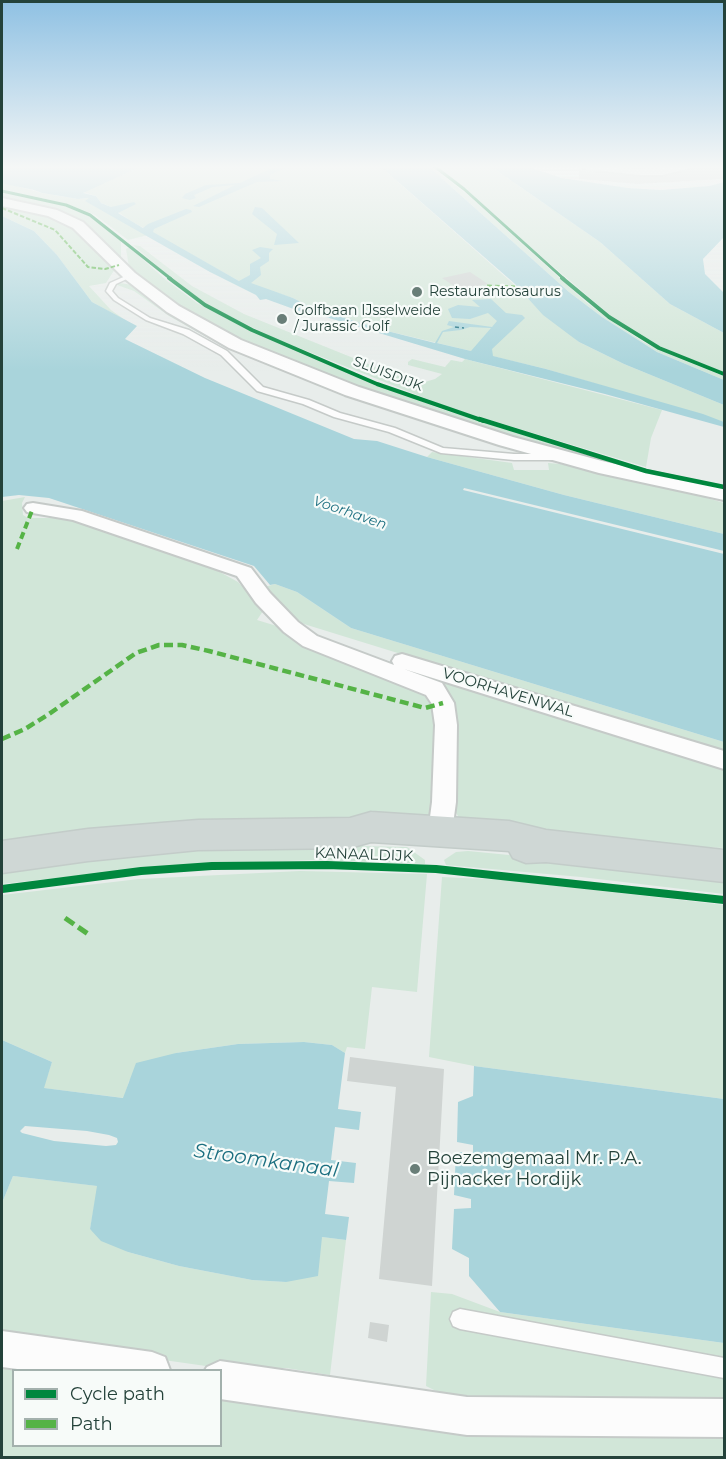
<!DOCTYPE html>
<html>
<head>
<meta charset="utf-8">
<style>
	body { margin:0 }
	#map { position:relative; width:726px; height:1459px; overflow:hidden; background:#e8edeb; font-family:Montserrat,sans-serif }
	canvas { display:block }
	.frame { position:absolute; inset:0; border:3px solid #24423a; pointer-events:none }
	.legend { position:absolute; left:12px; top:1369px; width:210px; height:78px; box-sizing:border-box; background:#f7fbf9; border:2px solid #a3b1ad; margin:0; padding:8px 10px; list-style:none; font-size:18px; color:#24423a }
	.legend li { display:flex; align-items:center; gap:12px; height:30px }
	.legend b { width:30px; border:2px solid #a3b1ad }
</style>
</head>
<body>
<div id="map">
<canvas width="726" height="1459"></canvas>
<div class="frame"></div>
<ul class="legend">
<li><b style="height:8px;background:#00873e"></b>Cycle path</li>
<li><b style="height:8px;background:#55b346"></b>Path</li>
</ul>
</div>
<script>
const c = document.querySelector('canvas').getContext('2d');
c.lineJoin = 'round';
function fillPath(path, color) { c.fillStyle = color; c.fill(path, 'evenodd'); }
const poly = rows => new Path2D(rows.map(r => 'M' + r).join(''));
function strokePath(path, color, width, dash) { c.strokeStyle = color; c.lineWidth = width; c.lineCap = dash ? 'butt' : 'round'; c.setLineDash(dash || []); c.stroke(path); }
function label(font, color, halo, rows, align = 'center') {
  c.font = font + ' Montserrat,sans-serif'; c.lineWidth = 4.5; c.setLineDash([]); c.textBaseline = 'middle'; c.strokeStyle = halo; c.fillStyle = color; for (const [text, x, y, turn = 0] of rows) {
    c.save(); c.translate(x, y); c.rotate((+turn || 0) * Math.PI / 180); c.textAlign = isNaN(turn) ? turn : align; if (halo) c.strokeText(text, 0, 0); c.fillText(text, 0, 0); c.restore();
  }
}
const green = poly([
	[142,166,380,166,579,342,624,364,724,405,724,422,546,369,383,330,313,308,293,298,239,281,131,221,111,207,101,203,96,196,83,192],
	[428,166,431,166,472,198,586,302,607,318,645,343,678,358,724,376,724,380,657,352,602,317,569,292],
	[436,166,490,166,600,242,670,304,724,333,724,372,661,347,611,316],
	[2,182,42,193,78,199,88,198,91,199,86,201,148,235,128,240,95,215,67,204,2,189],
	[2,192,65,206,91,217,121,240,121,258,91,230,2,200],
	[2,204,43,213,68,223,115,269,106,283,89,286,111,310,128,322,92,302,57,255,34,231,2,216],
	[133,245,140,246,192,286,244,314,418,384,435,379,442,374,408,365,408,362,412,359,445,367,451,360,462,362,465,359,662,410,651,438,646,467,450,408,274,338,213,308,177,283],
	[129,247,166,280,197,303,248,330,438,408,625,467,481,427,348,384,242,340,175,303,133,271,129,267,126,249],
	[119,283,134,285,269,362,267,364,255,357,251,358,208,338,169,316,134,291,117,285],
	[432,452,512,463,514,470,549,470,548,463,560,464,677,489,724,503,724,534,564,495,427,457],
	[25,497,22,503,23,515,28,518,57,518,72,521,218,571,238,582,268,613,263,611,257,620,280,627,296,641,309,648,425,693,437,712,434,813,422,820,67,837,2,846,2,501],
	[275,584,297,592,351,628,724,742,724,754,291,620,270,598,265,587],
	[317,639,724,766,724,848,679,846,461,821,452,806,445,692],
	[314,845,407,847,425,860,425,864,311,860,165,866,2,884,2,868,52,861,160,852],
	[468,851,724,876,724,894,581,877,446,865,444,860,456,852],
	[300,871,427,874,417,992,372,987,365,1049,347,1047,345,1053,332,1045,304,1042,238,1044,176,1053,129,1081,124,1098,43,1088,52,1062,2,1040,2,895,139,879],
	[442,877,507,880,724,905,724,1099,474,1066,429,1057],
	[13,1176,98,1186,90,1229,128,1252,179,1266,252,1280,286,1282,322,1237,346,1240,330,1375,286,1368,241,1371,2,1337,2,1203],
	[431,1292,452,1294,500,1312,724,1343,724,1401,465,1400,442,1394,426,1386],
	[2,1364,47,1370,14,1370,14,1446,220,1446,221,1398,486,1430,724,1432,724,1458,2,1458]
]);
const water = poly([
	[2,166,142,166,83,193,96,196,101,203,111,207,134,202,136,204,118,213,143,228,148,224,186,209,191,210,192,212,154,229,153,232,239,281,250,275,250,264,261,258,252,250,260,247,273,249,269,253,269,261,260,267,261,275,251,283,293,298,313,308,383,330,435,343,442,331,454,327,447,325,449,321,492,327,497,321,488,313,470,319,452,318,448,309,458,305,480,307,472,300,491,299,506,313,522,315,525,318,492,349,493,356,546,369,703,414,724,422,724,427,605,394,465,359,316,314,310,315,266,299,260,300,256,295,210,272,85,201,89,198,78,199,42,193,34,190,5,184,2,182],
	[470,327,491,328,471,351,437,343,443,332,461,330],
	[276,166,289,166,270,175,270,179,284,181,257,182,199,207,193,206,235,185,213,187,194,195,196,198,190,200,182,198,185,194,206,185,240,183],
	[380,166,428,166,569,292,602,317,657,352,724,380,724,405,624,364,579,342,543,315,515,284],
	[490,166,526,166,562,178,628,188,661,190,709,186,724,182,724,237,703,259,705,274,724,293,724,333,670,304,600,242],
	[255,207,262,208,299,243,274,245,277,234,252,214],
	[2,216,34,231,57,255,92,302,137,326,125,339,205,378,354,439,377,441,427,457,564,495,724,534,724,742,351,628,297,592,275,584,270,585,254,566,49,498,19,495,2,497],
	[2,1040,52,1062,44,1088,123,1098,136,1063,176,1053,238,1044,304,1042,332,1045,345,1053,338,1109,361,1112,359,1130,335,1127,331,1160,356,1163,354,1183,329,1181,325,1214,349,1217,346,1240,322,1237,318,1276,286,1282,252,1280,179,1266,128,1252,101,1241,90,1229,97,1186,13,1176,2,1203],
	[25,1126,87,1131,109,1135,117,1138,118,1142,116,1145,106,1146,54,1141,22,1133,20,1131],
	[474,1066,724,1099,724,1343,500,1312,469,1276,469,1258,452,1249,454,1209,471,1208,471,1199,454,1195,456,1152,473,1152,473,1145,457,1142,458,1102,473,1096]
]);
const pier = poly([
	[464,488,724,551,724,554,463,490]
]);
const ferry = poly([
	[455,327,464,328]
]);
const building = poly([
	[701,166,723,166,724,179,638,184,579,179,579,168,585,171,662,177],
	[470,272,488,284,460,290,442,278],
	[350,1057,444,1069,432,1286,379,1279,396,1087,347,1081],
	[370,1322,389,1325,387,1342,368,1338]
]);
const service = poly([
	[128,275,133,276,116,284,112,291,118,298,150,318,189,330,227,351,263,387,309,400,340,413,395,428,443,448,514,454,557,454,561,457,557,460,514,460,441,453,389,432,334,417,303,404,257,391,221,355,183,334,146,320,114,300,106,291,110,283,128,275],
	[460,1309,724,1358,724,1378,460,1329,453,1326,450,1319,453,1312,460,1309]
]);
const minor = poly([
	[580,166,640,169,699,166,662,175,640,175,585,169,580,166],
	[33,503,82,511,251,568,270,593,298,622,317,636,394,665,392,661,395,656,402,654,724,751,724,769,404,669,442,683,454,703,457,725,456,802,452,832,449,839,440,842,431,839,428,832,432,802,435,725,432,704,426,695,303,646,284,632,256,603,237,576,73,520,27,512,24,508,27,504,33,503],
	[2,1331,152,1352,165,1357,170,1370,25,1370,2,1367,2,1331],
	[220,1361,467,1397,724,1399,724,1437,467,1435,220,1399,220,1370,205,1370,207,1367,220,1361]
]);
const tertiary = poly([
	[2,198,57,210,83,222,135,273,179,306,241,340,359,387,513,437,602,461,724,488,724,500,599,473,499,445,345,395,229,348,167,312,125,279,73,228,48,216,2,206,2,198]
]);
const primary = poly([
	[371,812,509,821,546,830,724,850,724,882,546,862,526,863,513,858,509,851,371,842,350,848,198,850,88,861,2,873,2,841,88,829,198,820,350,818,371,812]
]);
const quietFar4 = poly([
	[2,208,55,230,88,267,105,269,119,265]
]);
const quietFar3 = poly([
	[487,286,515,287]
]);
const quietFar2 = poly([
	[17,549,33,508]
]);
const quietFar1 = poly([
	[2,739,25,729,49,714,136,653,159,645,182,645,209,651,425,708,443,703]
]);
const quiet = poly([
	[65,918,91,936]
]);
const cyclewayFar3 = poly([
	[434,166,464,189,564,279],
	[2,191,66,205,90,215,171,279]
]);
const cyclewayFar2 = poly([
	[169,278,205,305,252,330,377,384,484,421],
	[562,278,609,317,659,348,724,374]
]);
const cyclewayFar1 = poly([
	[479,419,646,471,724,487]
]);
const cycleway = poly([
	[2,889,141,871,212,866,327,865,436,869,724,900]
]);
const markers = [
	[417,292,6,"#697e78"],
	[282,319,6,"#697e78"],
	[415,1169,6,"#697e78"]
];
const farPoinames = [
	["Restaurantosaurus",429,292],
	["Golfbaan IJsselweide",294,311],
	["/ Jurassic Golf",294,327]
];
const farStreetnames = [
	["SLUISDIJK",388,374,21]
];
const farWaternames = [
	["Voorhaven",350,513,19]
];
const streetNames = [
	["VOORHAVENWAL",508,693,17],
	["KANAALDIJK",364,855,2]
];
const nearPoinames = [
	["Boezemgemaal Mr. P.A.",427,1159],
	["Pijnacker Hordijk",427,1180]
];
const nearWaternames = [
	["Stroomkanaal",266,1161,8]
];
fillPath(green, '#d1e6d8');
fillPath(water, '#a9d4db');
fillPath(pier, '#e8edeb');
strokePath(ferry, '#1c6f80', 1.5, [4, 3]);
fillPath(building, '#cfd4d2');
strokePath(service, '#c5cac8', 3);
strokePath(minor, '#c5cac8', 4);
strokePath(tertiary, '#c5cac8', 4);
strokePath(primary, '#c3ccc9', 3);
fillPath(service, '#fcfcfc');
fillPath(minor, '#fcfcfc');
fillPath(tertiary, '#fcfcfc');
fillPath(primary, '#cfd7d5');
strokePath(quietFar4, '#55b346', 2, [4.5, 2]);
strokePath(quietFar3, '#55b346', 3, [5, 3]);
strokePath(quietFar2, '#55b346', 4, [7, 4]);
strokePath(quietFar1, '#55b346', 4.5, [9, 4.5]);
strokePath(quiet, '#55b346', 5, [11, 5]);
strokePath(cyclewayFar3, '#00873e', 3);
strokePath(cyclewayFar2, '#00873e', 4);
strokePath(cyclewayFar1, '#00873e', 4.5);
strokePath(cycleway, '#00873e', 8);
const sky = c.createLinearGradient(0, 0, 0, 371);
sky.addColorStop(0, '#8fc1e3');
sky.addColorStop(0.45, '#f5f7f6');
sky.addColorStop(1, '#f5f7f600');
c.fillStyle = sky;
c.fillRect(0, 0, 726, 371);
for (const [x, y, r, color] of markers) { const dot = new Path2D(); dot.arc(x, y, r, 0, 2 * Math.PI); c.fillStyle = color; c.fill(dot); strokePath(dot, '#f7fbf9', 2); }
label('14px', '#24423a', '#f7fbf9', farPoinames, 'left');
label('14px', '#24423a', '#f7fbf9', farStreetnames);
label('italic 14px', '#1c6f80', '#f7fbf9', farWaternames);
label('15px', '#24423a', '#f7fbf9', streetNames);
label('18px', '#24423a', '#f7fbf9', nearPoinames, 'left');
label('italic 20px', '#1c6f80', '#f7fbf9', nearWaternames);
</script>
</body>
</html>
